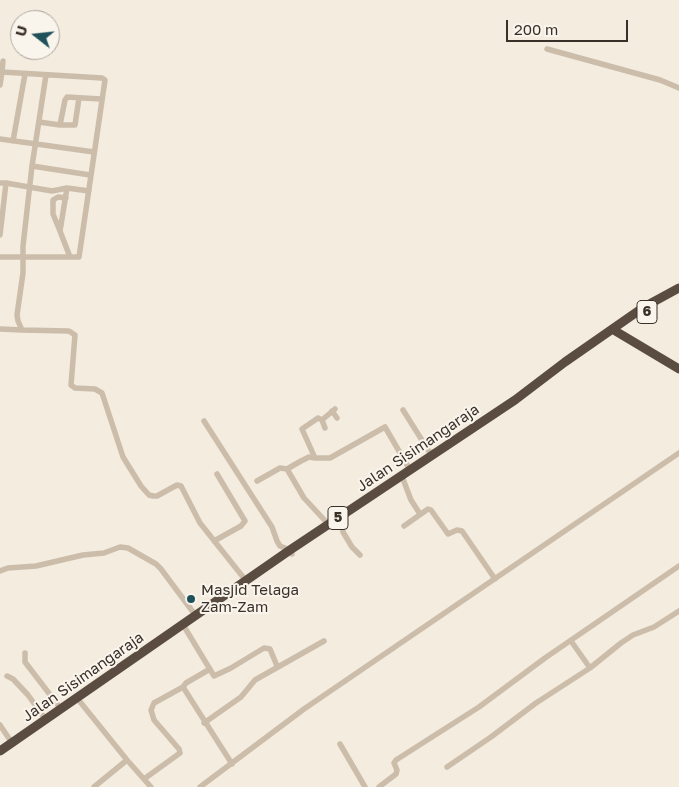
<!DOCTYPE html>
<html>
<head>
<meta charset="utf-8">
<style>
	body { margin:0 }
	#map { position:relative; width:679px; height:787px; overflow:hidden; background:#f3ecdf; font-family:"Golos Text",sans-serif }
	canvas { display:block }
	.north { position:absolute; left:10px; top:10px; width:50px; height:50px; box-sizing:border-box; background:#faf5ec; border:1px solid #ada69e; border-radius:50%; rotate:286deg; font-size:14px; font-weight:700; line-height:20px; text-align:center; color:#39302a }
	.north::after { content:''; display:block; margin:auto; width:18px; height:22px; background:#1f515b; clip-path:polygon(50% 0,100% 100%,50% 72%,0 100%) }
	.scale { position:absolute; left:506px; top:20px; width:122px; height:22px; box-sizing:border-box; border:2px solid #39302a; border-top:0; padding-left:6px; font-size:15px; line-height:18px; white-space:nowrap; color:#39302a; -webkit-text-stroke:4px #faf5ec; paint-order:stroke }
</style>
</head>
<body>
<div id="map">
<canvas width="679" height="787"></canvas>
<div class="north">U</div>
<div class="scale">200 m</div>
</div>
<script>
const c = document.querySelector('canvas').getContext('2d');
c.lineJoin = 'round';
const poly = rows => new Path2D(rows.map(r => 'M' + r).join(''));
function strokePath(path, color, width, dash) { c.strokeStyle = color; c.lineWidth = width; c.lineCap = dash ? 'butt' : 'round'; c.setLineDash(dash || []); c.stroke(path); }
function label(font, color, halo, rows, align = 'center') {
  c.font = font + ' "Golos Text",sans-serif'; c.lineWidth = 4; c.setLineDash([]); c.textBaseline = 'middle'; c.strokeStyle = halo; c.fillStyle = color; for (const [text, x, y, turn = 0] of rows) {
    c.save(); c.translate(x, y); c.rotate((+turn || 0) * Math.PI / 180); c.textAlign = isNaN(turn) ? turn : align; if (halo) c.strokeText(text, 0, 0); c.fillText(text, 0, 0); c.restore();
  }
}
const minor = poly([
	[547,49,660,80,679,88],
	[2,72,3,61],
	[46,75,32,166,23,246,23,273,17,315,18,321,22,330,69,331,75,335,71,385,75,388,95,389,102,393,123,457,141,486,149,495,153,496,157,496,177,485,181,486,200,523,247,582],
	[0,85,2,72,102,78,105,80,79,257,0,257],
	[39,122,60,125,65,100,67,97,101,99],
	[60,125,75,125,79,98],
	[0,139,94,152],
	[13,141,25,74],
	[32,166,90,175],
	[0,183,6,183,0,235],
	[6,183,52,191,67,188,89,191],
	[67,188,60,231,70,257],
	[60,231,53,214,53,200,58,197,66,198],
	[0,329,22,330],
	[335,409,322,420,318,418,302,429,315,458,330,458,385,427,410,470,412,469],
	[403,410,430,453,434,452],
	[332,411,337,418],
	[322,420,325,428],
	[204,421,272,527,277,541,280,546,290,550,292,554],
	[287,469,301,461,309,457,315,458],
	[403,479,411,500,420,514],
	[257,481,280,468,287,469,304,498,330,526],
	[342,520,343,532,352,547,360,555],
	[404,526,428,509,431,510,448,534,457,530,462,531,495,579],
	[214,541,241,526,245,521,217,474],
	[0,571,8,568,36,566,83,555,104,553,120,547,128,548,156,564,161,569,196,616],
	[185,628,214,676,231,668,264,648,270,649,277,666],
	[571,641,590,668],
	[25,653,25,662,61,709],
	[210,669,186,683,183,687,232,764],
	[7,676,13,679,28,695,46,720],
	[77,698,127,760,151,787],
	[204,723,241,697,255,680,324,641],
	[0,725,12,743],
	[340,744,365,787],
	[447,767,491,737,536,703,590,668,621,643,633,635,654,627,679,611],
	[144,779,180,753,179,749,154,720,151,710,154,703,183,687],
	[94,787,127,760],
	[200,787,304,709,679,453],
	[379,787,396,774,397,770,394,763,396,760,479,707,545,658,679,566]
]);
const highway = poly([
	[612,329,679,369],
	[0,751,290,550,515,400,565,362,644,307,679,288]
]);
const markers = [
	[191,599,5,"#1f515b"]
];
const shields = [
	[647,312,20],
	[338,518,20]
];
const shieldNames = [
	["6",647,312],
	["5",338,518]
];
const streetNames = [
	["Jalan Sisimangaraja",418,448,-34],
	["Jalan Sisimangaraja",83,677,-35]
];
const poiNames = [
	["Masjid Telaga",201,590],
	["Zam-Zam",201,607]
];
strokePath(minor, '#ccbdaa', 5.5);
strokePath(highway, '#5a4c41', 9);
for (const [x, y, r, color] of markers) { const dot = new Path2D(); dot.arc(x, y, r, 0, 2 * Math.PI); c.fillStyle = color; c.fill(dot); strokePath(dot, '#faf5ec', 2); }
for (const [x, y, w] of shields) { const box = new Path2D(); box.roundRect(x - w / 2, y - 11.5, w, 23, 4); c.fillStyle = '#faf5ec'; c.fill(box); strokePath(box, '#39302a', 1); }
label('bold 14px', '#39302a', null, shieldNames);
label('15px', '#39302a', '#faf5ec', streetNames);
label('15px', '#39302a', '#faf5ec', poiNames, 'left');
</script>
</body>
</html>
